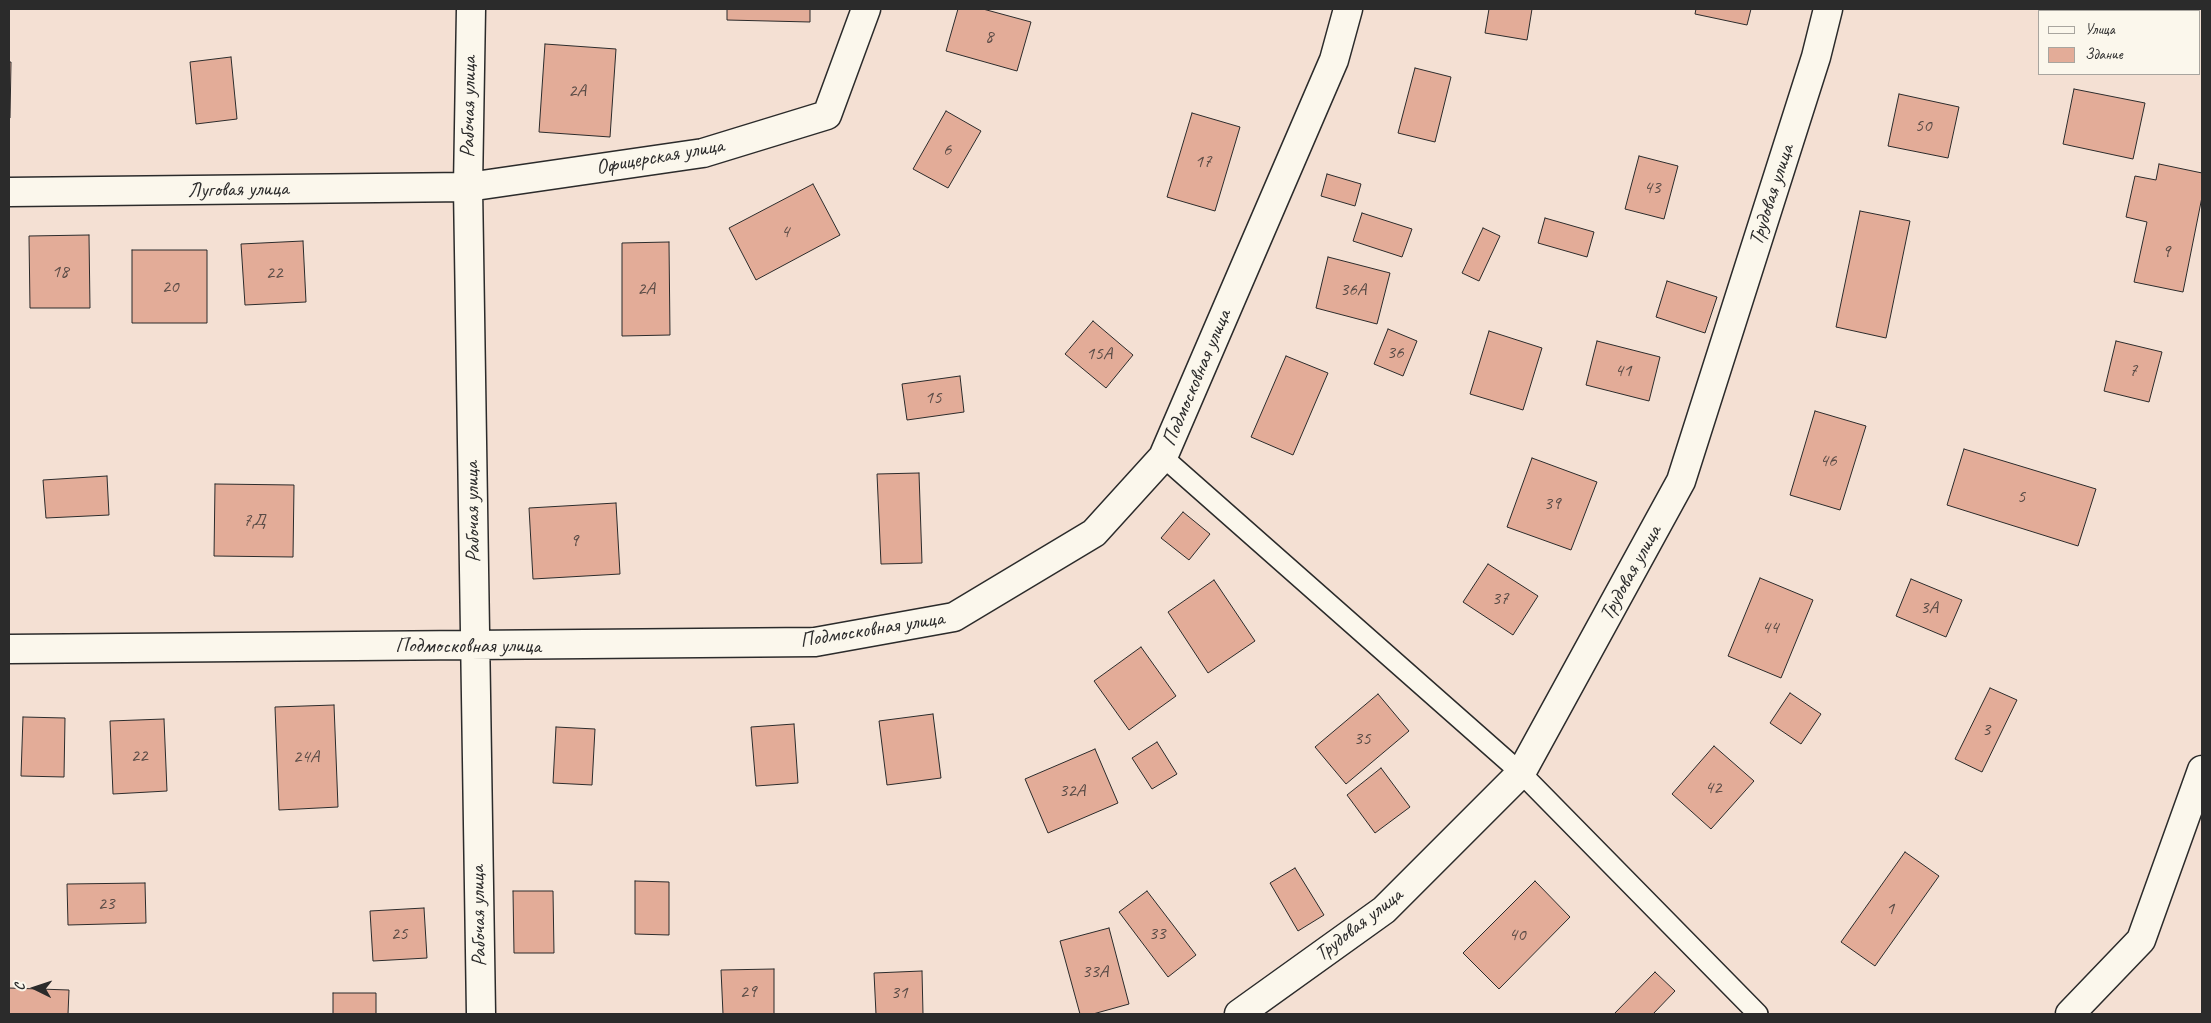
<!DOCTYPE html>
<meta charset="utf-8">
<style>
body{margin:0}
#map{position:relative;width:2211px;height:1023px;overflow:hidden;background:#f4e0d3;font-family:Caveat,sans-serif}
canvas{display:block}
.frame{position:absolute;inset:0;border:10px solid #2b2b2b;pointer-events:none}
.legend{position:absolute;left:2038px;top:10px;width:162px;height:65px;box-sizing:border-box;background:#fbf7ec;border:1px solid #a8a59f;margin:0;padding:6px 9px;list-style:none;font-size:15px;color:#2b2b2b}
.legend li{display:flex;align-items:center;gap:10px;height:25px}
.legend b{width:25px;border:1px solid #a8a59f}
.north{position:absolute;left:10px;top:963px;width:50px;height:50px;-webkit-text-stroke:4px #fbf7ec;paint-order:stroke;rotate:274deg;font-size:14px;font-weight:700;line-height:20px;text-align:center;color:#2b2b2b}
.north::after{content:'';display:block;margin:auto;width:18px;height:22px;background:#2b2b2b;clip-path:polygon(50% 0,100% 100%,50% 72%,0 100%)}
</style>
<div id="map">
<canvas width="2211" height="1023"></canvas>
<div class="frame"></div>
<ul class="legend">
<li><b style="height:6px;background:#fbf7ec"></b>Улица</li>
<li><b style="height:14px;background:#e3ac98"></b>Здание</li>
</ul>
<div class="north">С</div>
</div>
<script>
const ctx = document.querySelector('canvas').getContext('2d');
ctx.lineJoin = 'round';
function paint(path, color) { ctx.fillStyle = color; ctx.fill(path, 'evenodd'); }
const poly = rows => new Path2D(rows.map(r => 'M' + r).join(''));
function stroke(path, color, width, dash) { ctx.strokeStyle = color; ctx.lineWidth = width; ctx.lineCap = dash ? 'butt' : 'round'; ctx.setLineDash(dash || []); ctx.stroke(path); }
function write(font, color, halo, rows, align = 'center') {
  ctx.font = font + ' Caveat,sans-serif'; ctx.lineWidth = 4.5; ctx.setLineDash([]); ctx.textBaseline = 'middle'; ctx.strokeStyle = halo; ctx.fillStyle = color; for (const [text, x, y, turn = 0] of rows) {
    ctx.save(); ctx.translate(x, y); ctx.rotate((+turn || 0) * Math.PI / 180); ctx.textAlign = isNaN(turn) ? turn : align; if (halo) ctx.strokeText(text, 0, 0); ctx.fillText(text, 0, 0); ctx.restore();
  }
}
const building = poly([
 [727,9,810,9,810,22,727,20,727,9],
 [958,9,983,9,1031,22,1017,71,946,51,958,9],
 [1489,9,1532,9,1527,40,1485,33,1489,9],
 [1696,9,1751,9,1747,25,1695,14,1696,9],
 [545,44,616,49,610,137,539,132,545,44],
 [231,57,237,119,196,124,190,62,231,57],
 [9,62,11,62,10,118,9,118,9,62],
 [1415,68,1451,77,1435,142,1398,133,1415,68],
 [2074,89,2145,103,2133,159,2063,144,2074,89],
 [1899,94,1959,107,1948,158,1888,146,1899,94],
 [946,111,981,131,948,188,913,169,946,111],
 [1192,113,1240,127,1215,211,1167,197,1192,113],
 [1639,156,1678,166,1664,219,1625,209,1639,156],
 [2159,164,2202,173,2202,197,2183,292,2134,282,2147,222,2126,217,2135,176,2156,180,2159,164],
 [1327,174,1361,184,1355,206,1321,196,1327,174],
 [813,184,840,235,756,280,729,228,813,184],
 [1860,211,1910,221,1886,338,1836,327,1860,211],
 [1362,213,1412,229,1402,257,1353,241,1362,213],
 [1545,218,1594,232,1587,257,1538,243,1545,218],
 [1483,228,1500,236,1479,281,1462,273,1483,228],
 [89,235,90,308,30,308,29,236,89,235],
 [303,241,306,302,245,305,241,244,303,241],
 [669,242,670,335,622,336,622,243,669,242],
 [132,250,207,250,207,323,132,323,132,250],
 [1328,257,1390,273,1377,324,1316,308,1328,257],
 [1667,281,1717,297,1705,333,1656,317,1667,281],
 [1093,321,1133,355,1106,388,1065,354,1093,321],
 [1388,329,1417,341,1403,376,1374,364,1388,329],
 [1489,331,1542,348,1523,410,1470,394,1489,331],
 [1597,341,1660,357,1649,401,1586,385,1597,341],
 [2116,341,2162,352,2149,402,2104,391,2116,341],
 [1286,356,1328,373,1293,455,1251,437,1286,356],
 [960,376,964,412,907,420,902,384,960,376],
 [1815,411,1866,426,1840,510,1790,495,1815,411],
 [1964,449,2096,489,2078,546,1947,505,1964,449],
 [1532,458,1597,482,1571,550,1507,527,1532,458],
 [919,473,922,563,881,564,877,474,919,473],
 [107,476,109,515,46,518,43,480,107,476],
 [215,484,294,485,293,557,214,556,215,484],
 [616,503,620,574,533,579,529,508,616,503],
 [1183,512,1210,534,1189,560,1161,538,1183,512],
 [1488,564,1538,596,1513,635,1463,602,1488,564],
 [1760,578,1813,600,1781,678,1728,656,1760,578],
 [1911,579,1962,600,1946,637,1896,616,1911,579],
 [1214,580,1255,641,1208,673,1168,612,1214,580],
 [1141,647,1176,696,1129,730,1094,681,1141,647],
 [1990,688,2017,700,1982,772,1955,759,1990,688],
 [1790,693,1821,714,1801,744,1770,723,1790,693],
 [1378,694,1409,731,1346,784,1315,747,1378,694],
 [334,705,338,807,279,810,275,707,334,705],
 [933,714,941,778,887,785,879,721,933,714],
 [23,717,65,718,64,777,21,776,23,717],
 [164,719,167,791,113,794,110,721,164,719],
 [794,724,798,783,756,786,751,727,794,724],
 [556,727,595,729,592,785,553,783,556,727],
 [1157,742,1177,774,1152,789,1132,758,1157,742],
 [1714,746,1754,781,1711,829,1672,794,1714,746],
 [1095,749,1118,803,1048,833,1025,779,1095,749],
 [1381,768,1410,807,1375,833,1347,795,1381,768],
 [1905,852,1939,876,1875,966,1841,942,1905,852],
 [1295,868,1324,915,1298,931,1270,883,1295,868],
 [635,881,669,882,669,935,635,934,635,881],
 [1535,881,1570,917,1499,989,1463,953,1535,881],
 [145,883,146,923,68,925,67,884,145,883],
 [513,891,553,891,554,953,514,953,513,891],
 [1147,891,1196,955,1168,977,1119,912,1147,891],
 [424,908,427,958,373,961,370,911,424,908],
 [1109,928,1129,1004,1093,1014,1080,1014,1060,941,1109,928],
 [774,969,774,1014,723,1014,721,970,774,969],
 [922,971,923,1014,876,1014,874,973,922,971],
 [1655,972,1675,991,1653,1014,1614,1014,1655,972],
 [9,988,69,990,68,1014,9,1014,9,988],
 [333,993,376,993,376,1014,333,1014,333,993]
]);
paint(building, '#e3ac98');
stroke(building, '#2b2b2b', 1);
const service = poly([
 [1163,457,1521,773,1758,1014]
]);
const minor = poly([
 [471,9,468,187,481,1014],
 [9,192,468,187,703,153,827,115,866,9],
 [9,649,815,642,954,617,1094,533,1163,457,1334,60,1348,9],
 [1239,1014,1384,910,1521,773,1681,481,1816,57,1828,9],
 [2070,1014,2141,940,2202,770]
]);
stroke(service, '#2b2b2b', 22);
stroke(minor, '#2b2b2b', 31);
stroke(service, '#fbf7ec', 19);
stroke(minor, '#fbf7ec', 28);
write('19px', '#594b46', null, [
 ["8",989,37],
 ["2А",577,91],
 ["50",1923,126],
 ["6",947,150],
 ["17",1203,162],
 ["43",1652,188],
 ["4",785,232],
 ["9",2166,252],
 ["18",60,272],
 ["22",274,273],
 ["20",170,287],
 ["2А",646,289],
 ["36А",1353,290],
 ["36",1395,353],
 ["15А",1099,354],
 ["41",1623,371],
 ["7",2133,371],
 ["15",933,398],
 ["46",1828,461],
 ["5",2021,497],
 ["39",1552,504],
 ["7Д",254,521],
 ["9",574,541],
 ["37",1500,599],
 ["3А",1929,608],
 ["44",1770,628],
 ["3",1986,730],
 ["35",1362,739],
 ["22",139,756],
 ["24А",306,757],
 ["42",1713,788],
 ["32А",1072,791],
 ["23",106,904],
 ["1",1890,909],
 ["25",399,934],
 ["33",1157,934],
 ["40",1517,935],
 ["33А",1095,972],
 ["29",748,992],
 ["31",899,993]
]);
write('21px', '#2b2b2b', '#fbf7ec', [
 ["Рабочая улица",469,107,-89],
 ["Офицерская улица",660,157,-10],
 ["Луговая улица",238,190,-1],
 ["Трудовая улица",1772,195,-72],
 ["Подмосковная улица",1197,378,-67],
 ["Рабочая улица",473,512,-91],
 ["Трудовая улица",1631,573,-61],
 ["Подмосковная улица",872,630,-9],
 ["Подмосковная улица",468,646],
 ["Рабочая улица",479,916,-91],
 ["Трудовая улица",1359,925,-38]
]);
</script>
